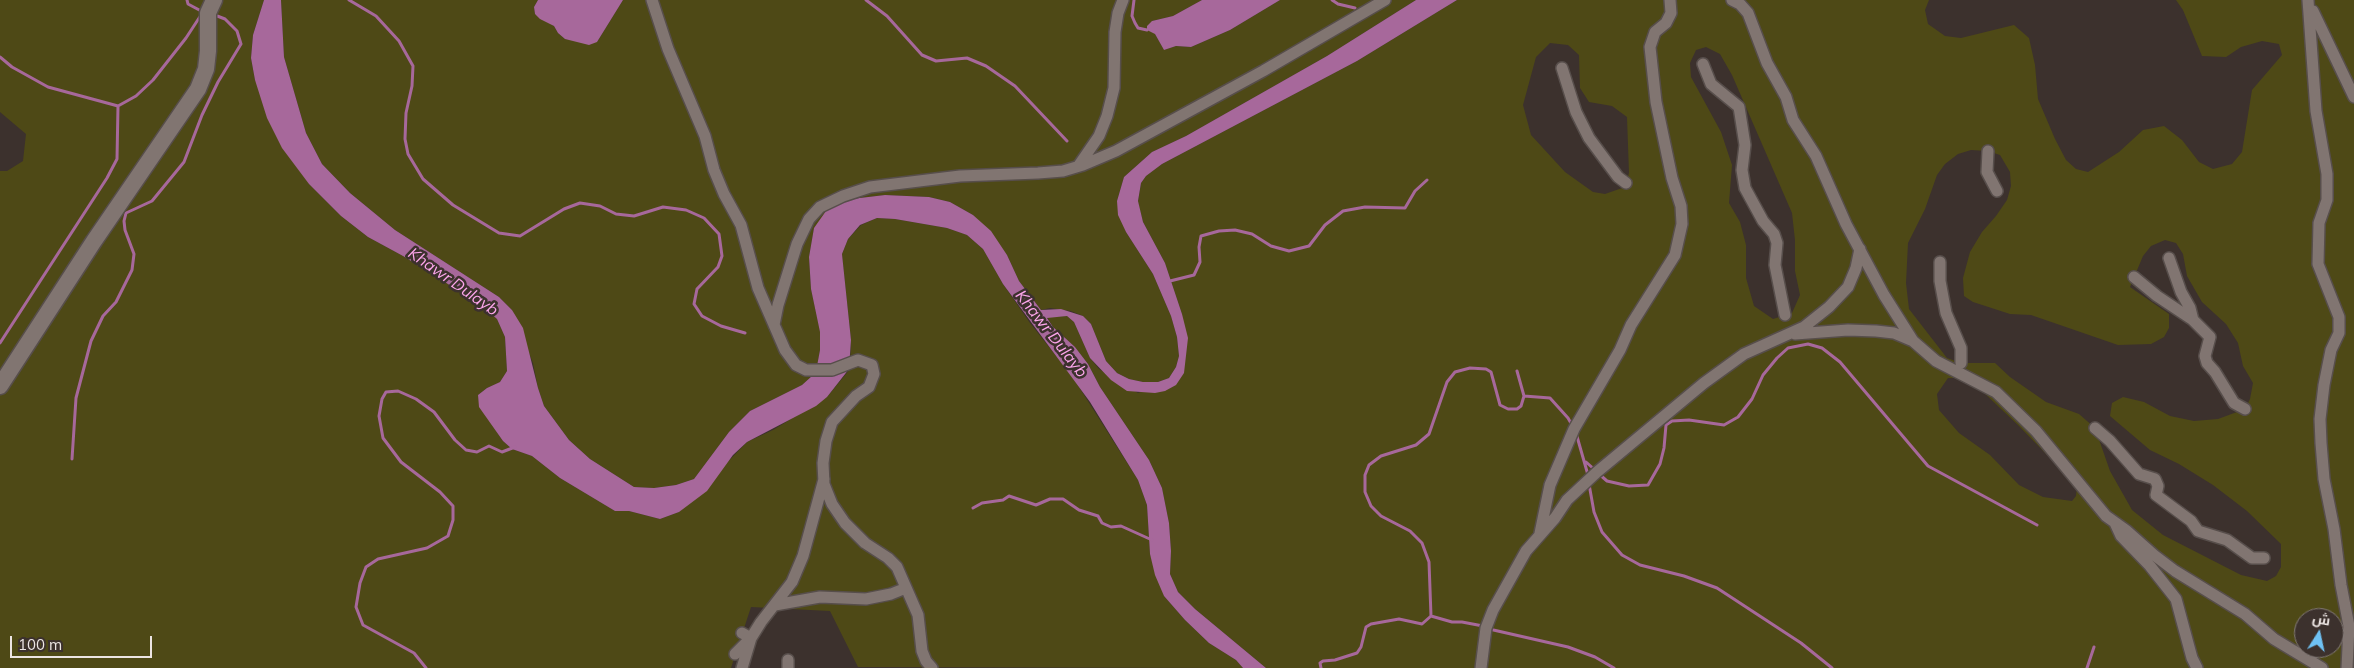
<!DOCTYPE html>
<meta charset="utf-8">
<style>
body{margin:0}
#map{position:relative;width:2354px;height:668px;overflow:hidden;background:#3c312d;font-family:Mulish,Cairo,sans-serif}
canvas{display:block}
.north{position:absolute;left:2294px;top:608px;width:50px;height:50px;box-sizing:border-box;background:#3c312d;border:1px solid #827976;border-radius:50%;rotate:10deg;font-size:14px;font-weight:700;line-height:20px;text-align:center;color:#ece5e3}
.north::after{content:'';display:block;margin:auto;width:18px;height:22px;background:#6fc2f4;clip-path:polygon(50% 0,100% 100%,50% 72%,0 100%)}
.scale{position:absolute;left:10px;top:636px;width:142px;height:22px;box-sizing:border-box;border:2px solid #ece5e3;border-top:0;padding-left:6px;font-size:15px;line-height:18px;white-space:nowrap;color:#ece5e3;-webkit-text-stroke:4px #3c312d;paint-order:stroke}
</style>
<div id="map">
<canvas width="2354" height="668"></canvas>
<div class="north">ش</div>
<div class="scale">100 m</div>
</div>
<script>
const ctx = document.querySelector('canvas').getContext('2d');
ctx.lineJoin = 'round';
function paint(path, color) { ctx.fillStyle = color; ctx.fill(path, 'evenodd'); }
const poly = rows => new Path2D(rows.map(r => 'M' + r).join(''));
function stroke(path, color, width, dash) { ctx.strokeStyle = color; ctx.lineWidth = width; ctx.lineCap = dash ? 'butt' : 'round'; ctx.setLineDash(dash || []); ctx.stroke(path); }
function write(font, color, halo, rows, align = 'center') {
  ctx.font = font + ' Mulish,sans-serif'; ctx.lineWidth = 5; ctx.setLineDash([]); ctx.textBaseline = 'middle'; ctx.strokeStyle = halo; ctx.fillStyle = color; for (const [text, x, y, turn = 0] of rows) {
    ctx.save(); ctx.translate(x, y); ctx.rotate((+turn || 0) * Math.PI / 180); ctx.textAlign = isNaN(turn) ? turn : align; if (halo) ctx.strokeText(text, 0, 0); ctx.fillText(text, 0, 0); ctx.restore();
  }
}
paint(poly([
 [0,0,264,0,253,35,251,58,255,80,309,184,341,216,368,237,403,256,480,304,497,319,505,337,507,371,500,382,487,388,478,395,480,407,503,441,512,449,532,456,560,478,615,511,629,511,660,519,679,512,747,442,773,430,827,397,850,369,851,340,842,254,848,239,861,225,877,218,895,219,947,228,967,235,983,249,1003,284,1030,323,1072,376,1138,480,1147,505,1150,554,1164,596,1185,620,1209,643,1236,660,1243,668,858,667,830,611,751,607,731,668,0,668,0,171,7,171,23,161,26,134,0,112],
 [281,0,538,0,534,7,535,14,554,26,558,33,565,39,597,42,623,0,1202,0,1173,16,1152,21,1155,34,1164,50,1176,46,1191,47,1230,30,1280,0,1416,0,1327,56,1186,136,1152,152,1124,177,1117,201,1126,232,1153,274,1171,316,1177,337,1179,356,1176,367,1169,378,1158,382,1143,382,1129,379,1117,373,1106,361,1091,324,1083,316,1071,311,1050,308,1041,310,1019,281,1007,255,973,215,950,202,929,197,885,195,843,200,814,228,809,257,811,289,820,331,820,350,817,366,812,376,802,385,750,411,729,432,694,479,676,485,654,488,634,487,590,459,569,440,544,406,538,388,533,363,512,310,499,297,395,230,350,193,322,164,306,133,284,57],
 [1457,0,1929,0,1925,10,1928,24,1945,36,1961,38,2014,25,2029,38,2035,65,2038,99,2055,139,2066,160,2076,169,2088,172,2119,152,2143,130,2164,126,2182,140,2199,162,2213,169,2232,164,2242,152,2252,90,2282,55,2279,44,2262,41,2241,47,2226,57,2202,56,2183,10,2176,0,2354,0,2354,668,1266,668,1195,609,1178,592,1170,574,1171,551,1169,523,1162,488,1149,460,1100,387,1088,364,1075,347,1053,327,1047,317,1067,316,1074,322,1090,358,1099,369,1138,393,1184,373,1182,314,1165,263,1143,222,1138,202,1141,183,1146,176,1162,164,1357,61],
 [1550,43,1568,45,1579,55,1580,88,1589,102,1612,106,1627,117,1629,173,1625,187,1605,194,1593,192,1565,172,1531,135,1523,105,1536,57],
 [1706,47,1720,54,1732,75,1792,213,1795,240,1795,271,1800,295,1792,313,1773,319,1754,306,1746,278,1746,245,1740,222,1729,203,1732,165,1721,132,1691,77,1690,63,1696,50],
 [1971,150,1988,151,2000,155,2010,172,2011,186,2007,200,1996,216,1982,232,1970,252,1963,278,1964,296,1973,302,2010,314,2031,315,2118,345,2151,344,2164,337,2169,328,2169,314,2130,287,2143,256,2151,246,2165,240,2176,243,2183,254,2187,276,2202,302,2226,324,2238,343,2243,366,2253,383,2250,399,2245,409,2218,419,2194,421,2170,416,2144,402,2123,397,2112,403,2110,416,2150,450,2179,464,2213,485,2247,511,2281,544,2281,567,2276,576,2267,581,2241,575,2163,535,2132,510,2110,471,2095,428,2079,414,2046,402,2010,377,1995,363,1961,363,1947,358,1909,309,1906,283,1908,243,1925,209,1937,175,1945,164,1958,154],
 [1948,378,1957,378,1981,390,2019,426,2077,486,2076,496,2072,501,2043,497,2019,485,1990,455,1959,433,1939,410,1937,394],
 [2304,618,2334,618,2334,648,2304,648]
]), '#4e4916');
paint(poly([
 [264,0,281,0,284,57,306,133,322,164,350,193,395,230,499,297,512,310,523,328,538,388,544,406,569,440,590,459,634,487,654,488,676,485,694,479,729,432,750,411,802,385,812,376,817,366,820,350,820,332,811,289,809,257,814,228,826,211,843,200,885,195,929,197,950,202,973,215,991,231,1007,255,1019,281,1041,310,1061,309,1083,316,1091,324,1106,361,1117,373,1129,379,1143,382,1158,382,1169,378,1176,367,1179,356,1177,337,1171,316,1153,274,1126,232,1118,215,1117,201,1124,177,1152,152,1186,136,1327,56,1416,0,1457,0,1357,61,1162,164,1146,176,1141,183,1138,201,1143,222,1165,263,1182,314,1188,338,1184,373,1176,385,1165,391,1155,393,1127,391,1111,380,1090,358,1074,322,1067,316,1047,318,1053,327,1075,347,1088,364,1100,387,1149,460,1162,488,1169,523,1171,551,1170,574,1178,592,1195,609,1266,668,1243,668,1236,660,1209,643,1185,620,1164,596,1155,575,1150,554,1147,505,1138,480,1090,402,1003,284,983,249,967,235,947,228,895,219,877,218,860,225,848,239,842,254,851,340,849,369,827,397,816,406,747,442,733,455,707,491,679,512,660,519,629,511,615,511,560,478,532,456,512,449,503,441,479,407,478,395,487,388,500,382,507,371,505,337,497,319,480,304,403,256,368,237,341,216,309,184,282,148,267,118,255,80,251,58,253,35],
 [538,0,623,0,597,42,589,45,565,39,558,33,554,26,540,19,535,14,534,7],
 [1202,0,1280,0,1230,30,1191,47,1176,46,1164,50,1155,34,1147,30,1147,26,1152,21,1173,16]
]), '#a7689b');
stroke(poly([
 [349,0,376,16,399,41,413,66,412,86,406,113,405,139,408,154,423,179,453,205,499,233,520,236,564,209,580,203,600,206,616,214,634,216,663,207,686,210,704,218,719,234,722,256,718,267,697,289,694,304,702,316,721,326,745,333],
 [866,0,887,16,922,55,936,61,967,58,986,66,1015,86,1067,141],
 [1134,0,1132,16,1135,23,1138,28,1147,30],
 [1332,0,1338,4,1355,8],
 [0,57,12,67,48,87,118,106],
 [1170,281,1194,275,1200,262,1199,247,1201,236,1219,231,1235,230,1252,234,1271,246,1289,251,1309,246,1325,225,1343,211,1365,207,1405,208,1415,191,1427,180],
 [0,343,107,178,117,159,118,106,136,96,153,80,186,38,203,12,188,4,187,0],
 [1524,396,1550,398,1568,418,1572,425],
 [1576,433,1588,475],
 [72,459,76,398,91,341,103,316,116,302,132,270,134,254,125,230,124,221,126,213,152,201,184,162,202,115,218,82,241,44,237,31,225,19,212,14],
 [1586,462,1595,470],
 [1599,474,1607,481,1629,486,1648,485,1660,464,1664,448,1666,425,1672,421,1689,420,1724,425,1738,417,1752,399,1763,375,1777,358,1788,348,1808,344,1822,348,1840,362,1928,466,2037,525],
 [1589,484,1594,512,1602,532,1622,555,1640,565,1684,576,1717,588,1801,643,1832,668],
 [973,508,982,503,1003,500,1009,496,1036,505,1050,499,1063,499,1079,510,1098,516,1102,523,1111,527,1121,526,1152,540],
 [1431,616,1452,622,1462,622,1483,626],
 [1489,629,1568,647,1595,657,1614,668],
 [426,668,414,653,363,625,356,607,360,583,366,567,378,559,427,548,448,536,453,520,453,506,440,492,401,462,383,438,379,416,382,399,386,392,398,391,416,399,434,412,455,440,466,450,477,452,489,446,502,452,515,447],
 [1321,668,1320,663,1323,661,1335,660,1357,653,1361,647,1366,627,1371,624,1399,619,1422,624,1431,616,1429,562,1422,543,1410,531,1381,516,1371,506,1365,492,1365,475,1369,465,1381,456,1416,445,1429,434,1447,382,1455,372,1470,368,1486,369,1491,372,1500,405,1508,409,1517,409,1521,406,1524,396,1517,371],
 [2087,668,2094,647]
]), '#a7689b', 3);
const minor = poly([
 [652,0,668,49,705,136,714,170,724,194,741,225,758,288,785,350,796,365,806,370,832,370,858,360,872,365,874,374,869,387,856,396,832,422,826,441,823,463,824,484,832,504,845,523,865,543,888,558,897,567,918,615,922,651,926,661,932,668],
 [1732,0,1740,4,1748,13,1767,63,1786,97,1793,120,1816,156,1846,224,1884,295,1913,341,1936,361,1996,392,2036,431,2106,516,2127,531,2154,555,2175,571,2245,614,2274,639,2322,668],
 [2308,0,2316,111,2327,174,2327,200,2319,223,2318,264,2339,317,2339,333,2331,350,2324,385,2320,419,2321,443,2324,479,2334,529,2341,585,2349,626,2347,668],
 [2313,11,2354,97],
 [1703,64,1711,84,1739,107,1745,145,1742,170,1745,188,1763,221,1774,234,1777,243,1775,265,1785,315],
 [1562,68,1576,112,1589,138,1618,177,1626,183],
 [1988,151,1987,172,1997,191],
 [1079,165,1099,136,1107,116,1114,88,1115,32,1118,13,1123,0],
 [2169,258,2181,292,2190,308,2193,320,2210,337,2205,356,2207,363,2215,372,2234,403,2245,409],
 [1940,262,1940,281,1946,313,1961,348,1961,363],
 [2134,277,2157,296,2193,320],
 [774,325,778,305,797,244,809,219,820,207,843,196,870,187,960,176,1038,173,1063,171,1083,165,1116,151,1263,71,1385,0],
 [1795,334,1848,330,1876,331,1894,333,1913,341],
 [2095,428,2110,441,2139,474,2155,479,2158,486,2156,495,2191,521,2198,531,2227,540,2252,558,2264,558],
 [2115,523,2121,536,2150,566,2176,599,2192,658,2197,668],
 [1540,533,1550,485,1574,429,1620,350,1631,325,1675,255,1682,224,1681,206,1672,178,1656,102,1650,47,1655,32,1666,23,1671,13,1670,0],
 [775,605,820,597,866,599,891,594,906,588],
 [735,654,751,638,742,633],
 [742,668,751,638,761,622,792,582,803,556,824,479],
 [788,668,788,660],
 [1481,668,1486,628,1493,610,1526,551,1555,518,1567,500,1597,472,1704,383,1744,354,1804,327,1829,307,1848,287,1856,268,1860,249]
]);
const secondary = poly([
 [0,386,94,241,198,89,206,69,208,51,208,13,214,0]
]);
stroke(minor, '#574e4b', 14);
stroke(secondary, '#574e4b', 19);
stroke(minor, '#817571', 11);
stroke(secondary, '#817571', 16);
write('italic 16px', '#fda6ec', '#3c312d', [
 ["Khawr Dulayb",453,282,35],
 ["Khawr Dulayb",1051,334,52]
]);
</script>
